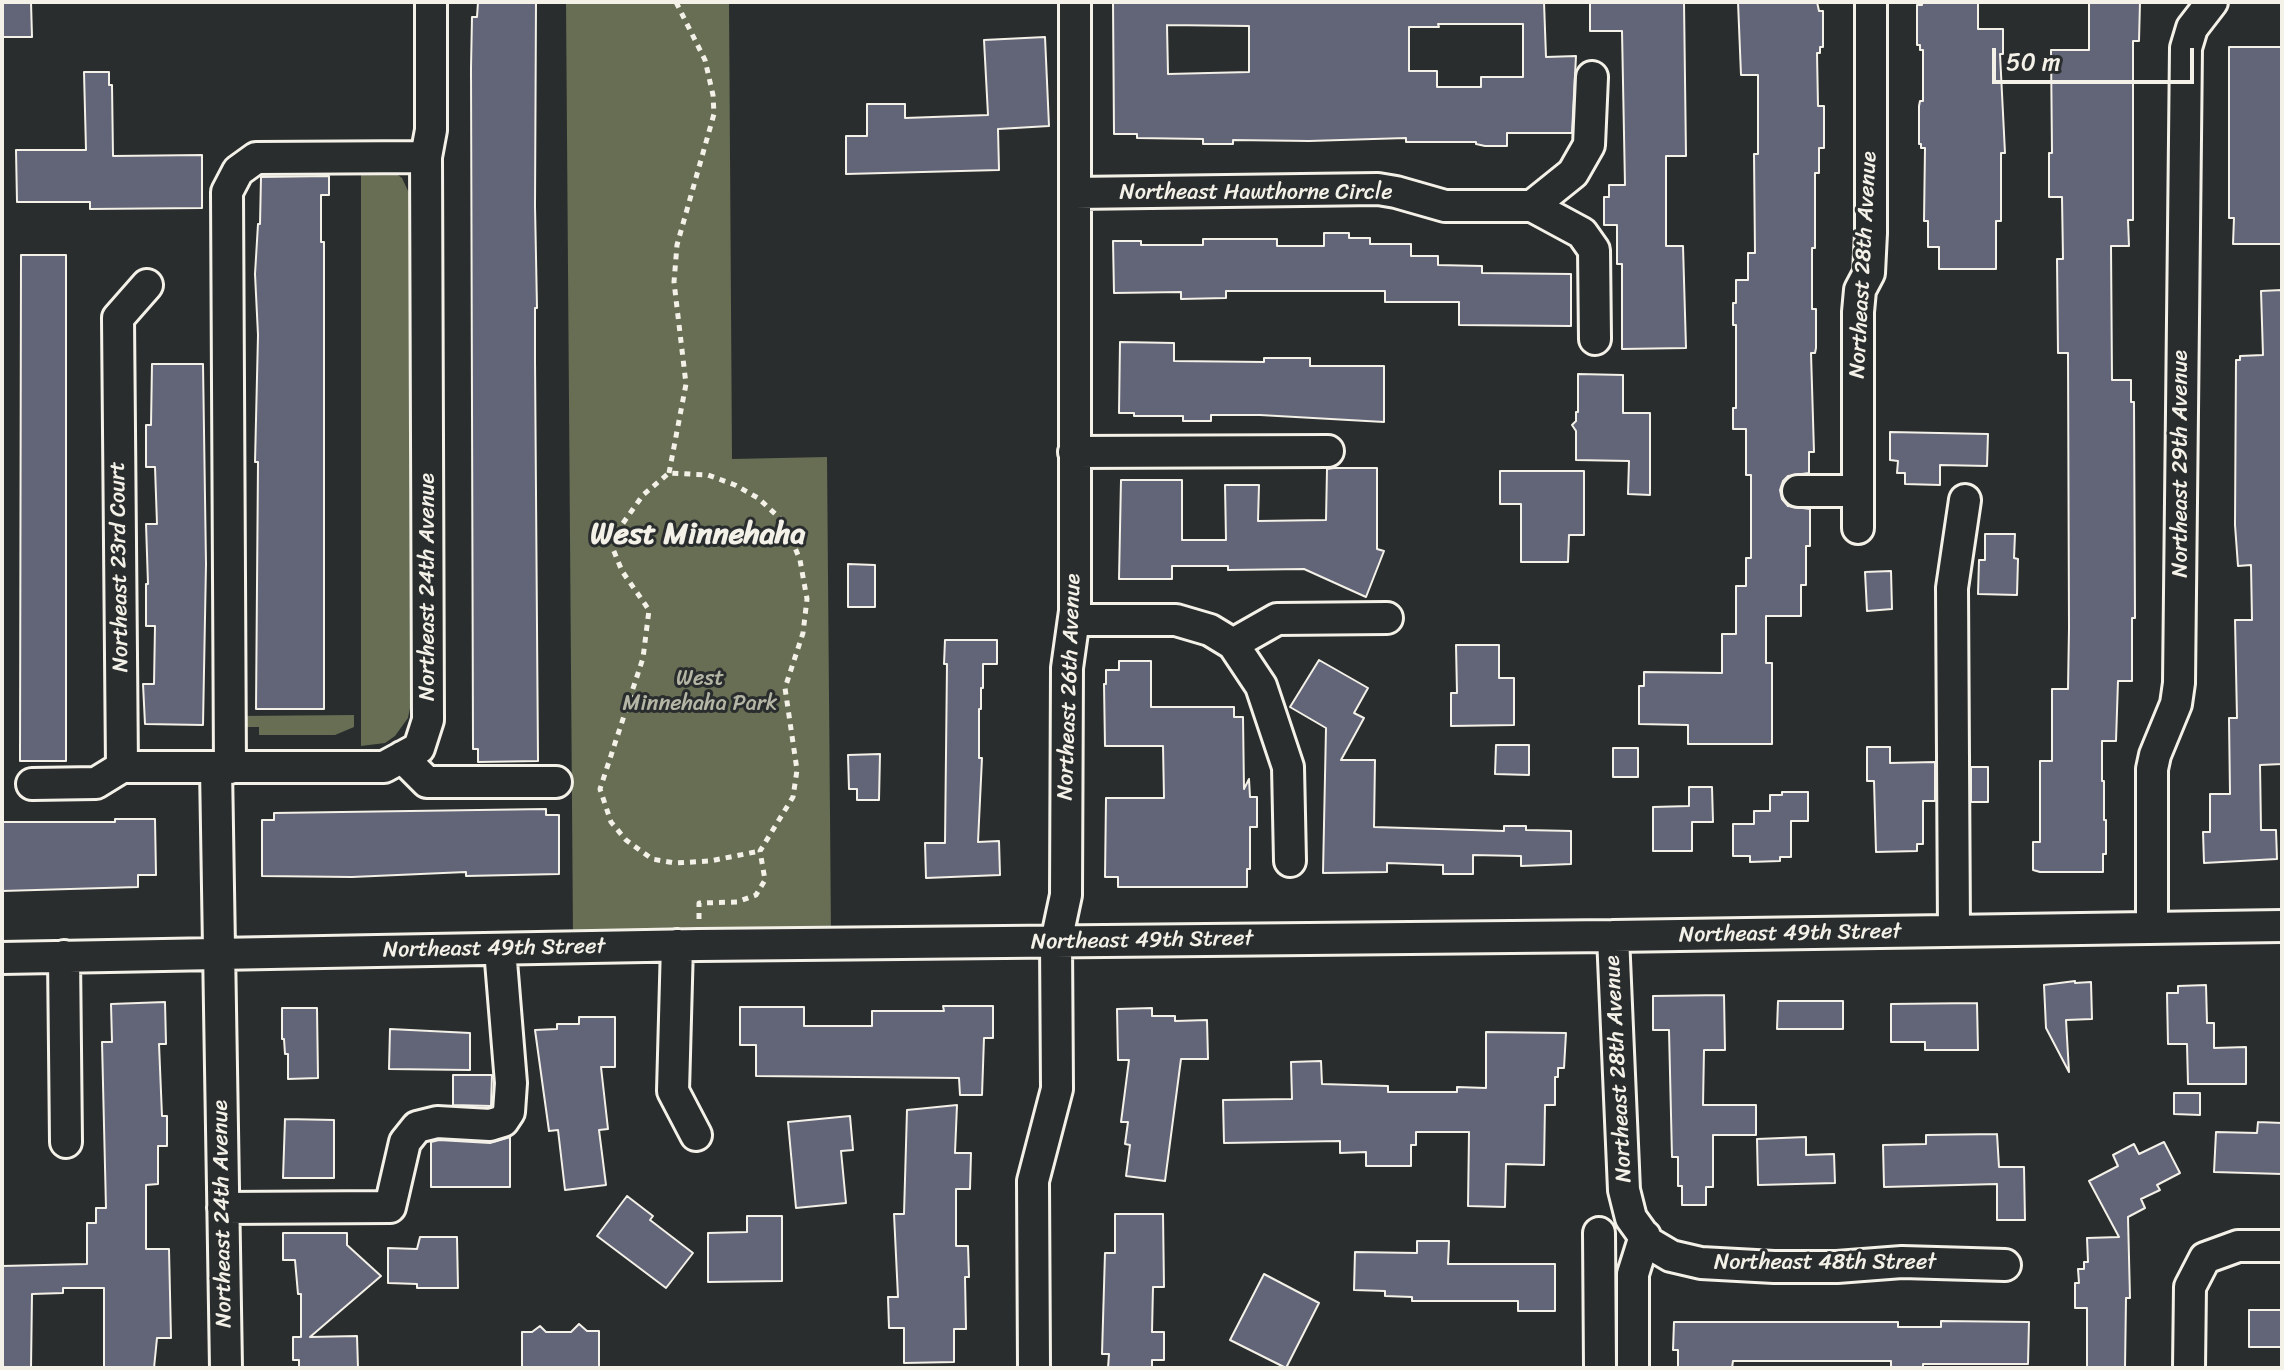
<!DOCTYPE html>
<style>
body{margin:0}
#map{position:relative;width:2284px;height:1370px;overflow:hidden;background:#2a2d2e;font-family:Sriracha,sans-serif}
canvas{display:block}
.frame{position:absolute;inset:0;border:4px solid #f4f1e8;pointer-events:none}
.scale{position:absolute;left:1992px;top:48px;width:202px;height:36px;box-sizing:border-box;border:4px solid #f4f1e8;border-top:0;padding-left:10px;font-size:24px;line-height:28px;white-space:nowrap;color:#f4f1e8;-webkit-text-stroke:6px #2a2d2e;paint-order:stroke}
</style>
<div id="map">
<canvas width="2284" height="1370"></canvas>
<div class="frame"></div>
<div class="scale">50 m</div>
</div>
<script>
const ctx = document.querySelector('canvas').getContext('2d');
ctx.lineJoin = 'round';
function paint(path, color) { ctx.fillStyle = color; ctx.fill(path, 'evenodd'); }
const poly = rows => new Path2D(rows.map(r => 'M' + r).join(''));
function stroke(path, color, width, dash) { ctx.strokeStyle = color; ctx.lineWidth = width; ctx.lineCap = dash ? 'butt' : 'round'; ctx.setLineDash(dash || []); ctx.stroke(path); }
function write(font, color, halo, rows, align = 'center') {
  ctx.font = font + ' Sriracha,sans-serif'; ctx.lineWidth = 6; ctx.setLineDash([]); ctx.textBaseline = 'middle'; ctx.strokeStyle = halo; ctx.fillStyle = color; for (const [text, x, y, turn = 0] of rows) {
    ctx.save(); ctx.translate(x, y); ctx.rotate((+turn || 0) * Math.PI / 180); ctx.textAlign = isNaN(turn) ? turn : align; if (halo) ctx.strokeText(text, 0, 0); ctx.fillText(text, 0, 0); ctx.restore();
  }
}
paint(poly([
 [566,2,729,2,732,459,827,457,831,934,573,938],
 [361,169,395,173,402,178,409,193,410,708,408,718,395,736,385,743,361,746],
 [354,715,354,727,335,735,259,735,259,727,238,727,239,716]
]), '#676e54');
const building = poly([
 [2,2,31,2,32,37,2,37,2,2],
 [478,2,536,2,535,206,537,308,535,308,535,360,538,761,478,762,478,749,473,749,471,68,472,17,477,17,478,2],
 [1113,2,1544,2,1546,57,1576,56,1572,133,1507,133,1507,146,1485,146,1476,144,1476,142,1406,142,1406,138,1309,141,1233,140,1233,144,1203,144,1203,139,1137,138,1137,134,1114,134,1113,2],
 [1438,24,1523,24,1523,77,1481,77,1481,87,1437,87,1437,71,1409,71,1409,27,1439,27,1438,24],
 [1167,25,1249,26,1249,72,1168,74,1167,25],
 [1590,2,1684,2,1686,156,1666,156,1666,246,1683,246,1686,348,1622,349,1622,264,1617,264,1617,225,1604,225,1604,197,1609,197,1609,185,1625,185,1622,31,1590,31,1590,2],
 [1738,2,1817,2,1819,11,1823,11,1823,47,1820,47,1820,53,1817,53,1818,106,1824,106,1824,148,1819,148,1819,173,1815,173,1815,248,1812,248,1812,309,1816,309,1816,348,1815,353,1811,353,1814,452,1809,452,1809,473,1788,476,1783,481,1780,490,1782,499,1788,506,1810,509,1810,546,1806,546,1806,585,1801,585,1801,616,1766,616,1766,663,1772,663,1772,744,1688,744,1688,725,1639,724,1639,686,1644,686,1644,672,1722,673,1722,634,1736,634,1736,586,1746,586,1746,558,1751,558,1751,475,1746,475,1746,429,1733,429,1733,408,1736,408,1736,325,1733,325,1733,303,1736,303,1736,280,1748,280,1748,253,1755,253,1754,154,1758,154,1758,75,1741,75,1738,2],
 [1922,2,1978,2,1978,29,2003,29,2003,54,2000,54,2005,153,2001,153,2001,221,1996,221,1996,269,1939,269,1939,247,1928,247,1928,221,1924,221,1925,148,1921,148,1921,144,1919,144,1919,106,1920,101,1923,101,1923,50,1920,50,1920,45,1917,45,1917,5,1922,5,1922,2],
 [2089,2,2140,2,2139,41,2133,41,2133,220,2128,220,2129,246,2111,246,2112,380,2131,380,2131,402,2134,402,2135,618,2132,618,2132,681,2118,681,2116,741,2102,741,2102,781,2104,781,2104,820,2106,820,2106,854,2103,854,2103,872,2040,872,2033,870,2033,842,2040,842,2040,761,2052,761,2052,689,2068,689,2069,628,2068,353,2058,353,2057,259,2063,259,2062,197,2049,197,2049,153,2052,153,2051,50,2089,50,2089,2],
 [1045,37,1049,126,998,129,999,170,846,174,846,136,867,136,867,104,905,104,905,118,988,115,984,40,1045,37],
 [2229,47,2282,47,2282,244,2233,244,2234,218,2229,218,2229,47],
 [84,72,109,72,109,85,112,85,113,156,202,155,202,208,90,209,90,202,17,202,16,150,86,150,84,72],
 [329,176,329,195,321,195,321,242,324,242,324,709,256,709,258,462,255,462,258,335,255,274,258,224,260,224,261,177,329,176],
 [1324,233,1349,233,1349,238,1370,238,1370,244,1411,244,1411,256,1438,256,1438,265,1482,266,1482,273,1571,274,1571,326,1459,325,1459,302,1385,302,1385,291,1226,291,1226,298,1181,299,1181,292,1114,293,1113,241,1141,241,1141,245,1203,245,1203,239,1277,239,1277,246,1324,246,1324,233],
 [21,255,66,255,66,761,20,761,21,255],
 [2282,290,2282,764,2260,765,2261,830,2276,830,2277,859,2204,863,2203,832,2210,832,2210,794,2230,794,2229,718,2237,718,2235,620,2252,620,2251,565,2238,566,2235,525,2236,360,2240,360,2240,356,2263,355,2261,291,2282,290],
 [1120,342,1174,343,1174,361,1264,362,1264,358,1310,358,1310,366,1384,366,1384,422,1260,415,1211,415,1211,421,1183,421,1183,416,1134,416,1134,413,1119,413,1120,342],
 [152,364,203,364,206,564,203,725,145,724,143,684,154,684,155,626,146,626,146,584,148,584,146,524,157,524,155,467,146,467,146,425,151,425,152,364],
 [1578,374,1623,375,1623,413,1650,413,1650,495,1628,494,1629,461,1576,460,1576,431,1572,425,1576,421,1576,412,1578,412,1578,374],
 [1890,432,1988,434,1987,466,1940,465,1940,485,1905,484,1905,473,1897,473,1898,461,1890,460,1890,432],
 [1334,468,1377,468,1377,549,1384,551,1366,597,1304,569,1228,570,1228,566,1172,566,1172,579,1119,579,1121,480,1182,480,1182,540,1226,540,1225,485,1259,485,1258,521,1326,520,1327,469,1334,468],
 [1500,471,1584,471,1584,535,1569,535,1568,562,1521,562,1521,504,1500,504,1500,471],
 [1985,534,2015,534,2014,558,2018,559,2017,595,1978,594,1979,560,1985,560,1985,534],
 [848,564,875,565,875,607,848,607,848,564],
 [1891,571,1892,609,1867,611,1865,572,1891,571],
 [945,640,997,640,997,664,983,664,983,688,981,688,981,709,979,709,979,758,982,758,978,842,999,841,1000,875,926,878,925,843,945,843,947,664,944,664,945,640],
 [1456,645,1499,645,1499,678,1514,678,1514,725,1451,726,1451,693,1457,693,1456,645],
 [1319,660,1368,688,1354,713,1364,718,1341,760,1375,760,1374,827,1504,831,1504,826,1526,826,1526,830,1571,831,1571,864,1521,866,1521,856,1473,855,1473,874,1443,874,1443,865,1387,863,1387,872,1323,873,1326,728,1290,707,1319,660],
 [1119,661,1151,661,1151,707,1234,707,1234,717,1243,717,1244,789,1249,779,1250,797,1257,797,1257,827,1250,827,1250,869,1247,869,1247,887,1118,887,1118,877,1105,877,1106,798,1164,798,1163,746,1105,746,1104,684,1106,684,1106,670,1119,670,1119,661],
 [1496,745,1529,745,1529,775,1495,774,1496,745],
 [1867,747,1890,747,1890,763,1935,762,1935,801,1923,801,1923,844,1917,844,1917,851,1876,852,1874,781,1867,781,1867,747],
 [1613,748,1638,748,1638,777,1613,777,1613,748],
 [880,754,879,800,857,800,857,789,849,789,848,755,880,754],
 [1971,767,1988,767,1988,802,1971,802,1971,767],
 [1689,787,1712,787,1713,822,1692,822,1692,851,1653,851,1653,807,1689,806,1689,787],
 [1782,792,1808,792,1808,821,1791,821,1791,857,1780,857,1780,861,1750,862,1750,856,1733,856,1733,824,1754,824,1754,811,1770,811,1770,795,1782,795,1782,792],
 [546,809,546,815,559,815,559,874,466,876,466,872,352,877,262,876,262,820,274,820,274,813,546,809],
 [115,819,155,819,156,875,138,875,138,887,2,891,2,822,115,822,115,819],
 [2075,981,2075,983,2091,982,2092,1019,2066,1020,2069,1072,2046,1028,2044,985,2075,981],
 [2206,985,2207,1023,2214,1023,2214,1048,2246,1047,2246,1084,2188,1084,2187,1044,2168,1044,2167,993,2178,993,2178,986,2206,985],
 [1724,995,1725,1050,1704,1050,1703,1105,1756,1105,1756,1135,1713,1135,1713,1187,1706,1187,1706,1205,1682,1205,1682,1186,1678,1186,1678,1157,1672,1157,1669,1030,1653,1030,1653,996,1724,995],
 [1778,1001,1843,1001,1843,1029,1777,1029,1778,1001],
 [165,1002,166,1044,159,1044,162,1116,167,1116,167,1146,158,1146,158,1184,146,1185,146,1249,169,1249,171,1338,157,1338,154,1368,104,1368,104,1288,63,1288,63,1293,32,1294,31,1368,2,1368,2,1266,87,1264,87,1223,96,1223,96,1208,106,1208,102,1042,112,1042,111,1004,165,1002],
 [1977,1003,1978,1050,1925,1050,1925,1042,1891,1042,1891,1004,1977,1003],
 [943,1006,993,1006,993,1038,984,1038,982,1095,960,1095,959,1078,756,1076,756,1045,740,1045,740,1007,804,1007,804,1026,872,1026,872,1011,944,1011,943,1006],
 [282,1008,317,1008,318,1078,288,1079,288,1054,285,1054,284,1039,282,1039,282,1008],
 [1152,1008,1152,1016,1175,1016,1175,1021,1207,1020,1208,1059,1181,1059,1165,1181,1126,1176,1130,1145,1125,1144,1128,1122,1121,1122,1129,1060,1118,1060,1117,1009,1152,1008],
 [579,1017,615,1017,615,1067,601,1067,608,1129,599,1130,606,1185,565,1190,558,1130,549,1131,535,1030,557,1029,557,1024,579,1024,579,1017],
 [390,1029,470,1033,470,1070,389,1069,390,1029],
 [1486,1032,1566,1033,1564,1068,1558,1068,1558,1077,1555,1077,1555,1105,1545,1105,1544,1165,1506,1164,1505,1207,1468,1206,1469,1132,1416,1132,1416,1145,1411,1145,1411,1166,1366,1166,1366,1152,1340,1153,1340,1141,1224,1143,1223,1100,1292,1099,1291,1062,1321,1061,1322,1084,1388,1086,1388,1092,1457,1092,1457,1087,1486,1088,1486,1032],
 [453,1075,492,1075,491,1106,453,1105,453,1075],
 [2174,1093,2200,1093,2200,1115,2174,1114,2174,1093],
 [957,1105,955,1153,971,1153,970,1189,956,1189,956,1246,968,1246,969,1277,965,1277,966,1329,954,1329,954,1362,904,1363,904,1328,889,1328,888,1297,898,1297,894,1214,904,1214,907,1110,957,1105],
 [850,1116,853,1150,841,1151,846,1203,796,1208,788,1122,850,1116],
 [285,1119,334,1120,334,1178,283,1178,285,1119],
 [2258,1122,2282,1123,2282,1174,2214,1172,2216,1132,2257,1133,2258,1122],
 [1997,1134,1999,1167,2024,1167,2025,1220,1997,1220,1997,1184,1884,1187,1883,1145,1926,1144,1926,1135,1997,1134],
 [510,1137,510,1187,431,1187,431,1142,439,1140,490,1143,510,1137],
 [1806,1137,1806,1155,1834,1154,1835,1183,1758,1185,1757,1139,1806,1137],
 [2164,1142,2180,1173,2157,1185,2160,1190,2141,1199,2145,1208,2128,1217,2130,1298,2126,1298,2125,1368,2087,1368,2087,1308,2075,1308,2075,1283,2079,1283,2078,1269,2084,1269,2084,1262,2088,1262,2087,1238,2119,1237,2089,1181,2118,1166,2113,1155,2134,1144,2139,1154,2164,1142],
 [627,1196,653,1216,650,1220,693,1253,666,1288,597,1236,627,1196],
 [1115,1214,1163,1214,1164,1287,1153,1287,1152,1332,1164,1332,1164,1360,1152,1360,1152,1368,1108,1368,1109,1354,1102,1354,1105,1253,1115,1253,1115,1214],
 [747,1216,782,1216,782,1281,708,1282,708,1233,747,1232,747,1216],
 [283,1233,347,1233,347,1245,381,1276,310,1337,357,1336,358,1368,299,1367,299,1360,293,1360,293,1337,301,1337,301,1294,298,1294,295,1260,283,1260,283,1233],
 [420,1237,457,1237,458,1288,417,1288,417,1284,388,1283,388,1248,417,1249,420,1237],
 [1417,1241,1449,1241,1448,1264,1555,1264,1555,1311,1518,1311,1518,1301,1412,1301,1412,1297,1385,1296,1385,1291,1354,1290,1355,1252,1417,1253,1417,1241],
 [1264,1274,1319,1303,1286,1368,1230,1340,1264,1274],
 [2249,1310,2282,1310,2282,1347,2249,1347,2249,1310],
 [1941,1321,2029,1322,2028,1364,1923,1364,1923,1367,1891,1367,1891,1361,1733,1361,1732,1368,1678,1368,1678,1350,1673,1350,1674,1322,1898,1322,1898,1327,1941,1327,1941,1321],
 [579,1324,587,1331,599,1331,599,1368,522,1368,522,1332,532,1332,540,1326,546,1332,571,1332,579,1324]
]);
paint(building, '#626477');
stroke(building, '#f4f1e8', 2);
const minor = poly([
 [1075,193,1378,189,1396,192,1445,206,1532,206,1582,233,1594,250,1595,339],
 [1532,206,1573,173,1589,145,1592,77],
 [147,285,118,318,122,767,384,767,419,748,428,720,426,157,431,130,431,2],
 [1074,452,1328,451],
 [1798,491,1858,491],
 [1858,528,1858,312,1860,290,1869,273,1871,233,1871,2],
 [1075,620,1176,620,1210,630,1233,644,1261,686,1288,767,1290,861],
 [1233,644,1277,619,1387,618],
 [402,757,427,782,556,782],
 [216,768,226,1368],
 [230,768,227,192,238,171,256,158,426,157],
 [32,784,96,783,122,767],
 [2152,928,2152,769,2155,755,2176,704,2179,683,2186,48,2192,28,2212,2],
 [1954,931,1952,588,1965,500],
 [1613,936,1624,1190,1631,1218,1649,1243,1671,1256,1701,1263,1774,1267,1837,1267,1902,1262,2005,1265],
 [677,945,673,1091,696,1135],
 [64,956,66,1142],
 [2,958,699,945,1613,936,2282,926],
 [223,1208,390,1207,405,1142,417,1127,437,1122,490,1125,503,1121,509,1112,511,1083,500,949],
 [1599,1233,1600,1368],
 [1034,1368,1033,1181,1057,1089,1056,942,1066,895,1067,668,1075,611,1075,2],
 [1633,1368,1633,1274,1645,1236],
 [2189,1368,2190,1287,2205,1258,2238,1246,2282,1246]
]);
stroke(minor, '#f4f1e8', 36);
stroke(poly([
 [669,473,686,384,674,282,677,245,714,114,713,95,705,60,676,2],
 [699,919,699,903,737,902,756,895,765,880,760,851,793,797,797,770,785,688,803,633,807,599,800,560,785,523,758,498,735,485,708,475,669,473,643,495,621,526,613,549,622,571,649,610,643,658,600,789,611,822,626,840,652,859,675,863,710,861,760,851]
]), '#f4f1e8', 5, [6, 6]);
stroke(minor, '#2a2d2e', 30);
write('22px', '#f4f1e8', '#2a2d2e', [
 ["Northeast Hawthorne Circle",1256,193],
 ["Northeast 28th Avenue",1864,265,-87],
 ["Northeast 29th Avenue",2181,464,-90],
 ["Northeast 23rd Court",120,567,-91],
 ["Northeast 24th Avenue",428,587,-90],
 ["Northeast 26th Avenue",1070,687,-88],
 ["Northeast 49th Street",1790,934,-1],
 ["Northeast 49th Street",1142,941,-1],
 ["Northeast 49th Street",494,949,-1],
 ["Northeast 28th Avenue",1619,1069,-93],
 ["Northeast 24th Avenue",223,1214,-91],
 ["Northeast 48th Street",1825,1263]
]);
write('22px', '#b5b6a5', '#2a2d2e', [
 ["West",700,679],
 ["Minnehaha Park",700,704]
]);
write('bold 30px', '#f4f1e8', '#2a2d2e', [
 ["West Minnehaha",698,535]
]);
</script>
